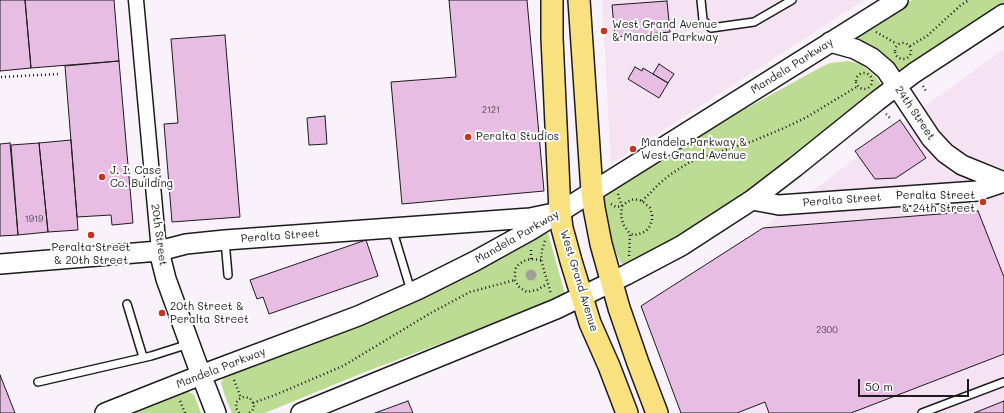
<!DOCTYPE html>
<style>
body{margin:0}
#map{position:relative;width:1004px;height:413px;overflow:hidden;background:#faf2fa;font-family:Mali,sans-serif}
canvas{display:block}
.scale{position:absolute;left:858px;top:379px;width:111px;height:18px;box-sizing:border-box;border:2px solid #1c1c1c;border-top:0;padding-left:5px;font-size:12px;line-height:14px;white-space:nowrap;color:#1c1c1c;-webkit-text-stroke:3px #fff;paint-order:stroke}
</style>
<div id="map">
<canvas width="1004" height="413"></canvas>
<div class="scale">50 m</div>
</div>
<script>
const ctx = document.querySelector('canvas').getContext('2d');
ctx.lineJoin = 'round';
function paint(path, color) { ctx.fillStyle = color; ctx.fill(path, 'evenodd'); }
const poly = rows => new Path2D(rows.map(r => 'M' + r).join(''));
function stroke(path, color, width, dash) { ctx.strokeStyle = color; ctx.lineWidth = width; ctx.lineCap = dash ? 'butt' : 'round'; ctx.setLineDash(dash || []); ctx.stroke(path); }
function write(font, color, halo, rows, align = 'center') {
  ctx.font = font + ' Mali,sans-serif'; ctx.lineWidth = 4; ctx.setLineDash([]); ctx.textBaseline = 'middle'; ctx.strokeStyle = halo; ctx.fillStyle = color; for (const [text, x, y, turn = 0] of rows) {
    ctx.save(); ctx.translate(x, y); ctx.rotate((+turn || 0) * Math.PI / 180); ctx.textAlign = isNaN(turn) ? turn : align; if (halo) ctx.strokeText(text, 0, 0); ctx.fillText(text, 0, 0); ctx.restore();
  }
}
paint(poly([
 [602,0,864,0,611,164],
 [1004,49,1004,413,681,413,641,306,763,228,932,101]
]), '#f5e2f3');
paint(poly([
 [912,0,1004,0,1004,3,905,69,899,71,886,56,876,48,856,39,855,37,856,34],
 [848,61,860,64,868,70,876,77,880,83,881,85,880,89,747,194,626,267,620,262,610,236,606,221,603,198,604,195,720,123,823,66,831,63],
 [548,233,565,294,492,324,365,372,265,413,232,413,225,396,221,383,223,379,227,376,339,332,480,267,543,234],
 [186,391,189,392,194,395,201,413,127,413]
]), '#bcdb93');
const building = poly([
 [0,0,25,0,31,68,0,71,0,0],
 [25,0,114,0,119,61,31,68,25,0],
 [449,0,527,0,544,191,402,204,391,82,456,77,449,0],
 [667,1,670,32,615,37,612,5,667,1],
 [225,35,240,217,172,222,164,124,178,123,171,39,225,35],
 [119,61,133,223,112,225,111,215,77,217,65,66,119,61],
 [659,64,674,74,668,83,653,74,659,64],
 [635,67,642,71,643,68,668,83,659,98,628,79,635,67],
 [325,116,327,144,309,145,307,118,325,116],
 [900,120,926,158,896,178,875,179,855,151,900,120],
 [71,140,78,230,48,232,39,143,71,140],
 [10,143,18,235,0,236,0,144,10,143],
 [39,143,48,232,18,235,11,145,39,143],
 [978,211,1004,277,1004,354,851,413,769,413,765,402,737,413,681,413,641,306,763,228,978,211],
 [366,240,378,276,269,314,263,297,257,299,250,280,366,240],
 [0,375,15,413,0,413,0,375],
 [408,401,413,413,375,413,408,401],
 [1004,401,1004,413,974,413,1004,401]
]);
paint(building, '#e8bde4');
stroke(building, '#1c1c1c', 1);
const lane = poly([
 [701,0,703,20,711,28,754,22,792,0],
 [392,228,411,291],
 [225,241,228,275],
 [127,304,143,357],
 [38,382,151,356,189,344],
 [922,413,1004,382]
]);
const street = poly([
 [136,0,159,251]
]);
const secondary = poly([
 [830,42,855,49,872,58,886,70,931,138,945,153,962,165,1004,182],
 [752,200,779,205,977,191,1004,182],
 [159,251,166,279,197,364,216,413],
 [0,264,159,251,186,244,225,240,530,218,549,214],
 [105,413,201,375,358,316,419,289,475,261,531,230,560,212,898,0],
 [301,413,556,309,626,275,681,246,752,200,795,167,877,101,914,73,1004,14]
]);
const primary = poly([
 [552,0,552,38,560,212,562,228,571,261,590,323,609,366,627,413],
 [579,0,592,192,594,208,601,244,619,308,638,363,657,413]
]);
stroke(lane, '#1c1c1c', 10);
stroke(street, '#1c1c1c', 17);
stroke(secondary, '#1c1c1c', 22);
stroke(primary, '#1c1c1c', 24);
stroke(poly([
 [876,32,897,44],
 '895 51a8 8 0 1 1 16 0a8 8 0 1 1-16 0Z',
 [910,46,927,36,961,5,969,0],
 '856 81a8 8 0 1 1 16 0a8 8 0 1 1-16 0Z',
 [1,77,59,74],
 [923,86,926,91],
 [886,114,890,118],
 [618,194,622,206,621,215,623,224,630,234,629,256],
 [642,201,660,183,671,174,690,162,719,152,753,141,784,128,807,117,858,86],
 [611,204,616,207,622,206,627,202,634,199,642,201,650,208,652,215,652,220,650,226,646,231,642,233,635,235,630,234],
 [545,241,542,250,541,260,551,294],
 [531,259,531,248],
 [541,260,531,259,524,261,519,264,516,268,515,272,515,280,518,286,522,289,527,292,537,290,547,284],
 [234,380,241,398],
 [180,401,185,413],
 [253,403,275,395,343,366,429,314,470,292,515,280],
 [239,413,236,408,236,403,239,399,244,397,250,398,253,403,254,407,252,411,249,413]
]), '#1c1c1c', 2.5, [1, 3]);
stroke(lane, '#fff', 7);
stroke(street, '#fff', 14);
stroke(secondary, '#fff', 19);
stroke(primary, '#fae180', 21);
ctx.fillStyle = '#9fa197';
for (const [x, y] of [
 [531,275]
]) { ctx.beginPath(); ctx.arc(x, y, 5.5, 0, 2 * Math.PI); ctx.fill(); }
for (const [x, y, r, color] of [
 [604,31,4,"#c8321e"],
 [468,137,4,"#c8321e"],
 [633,149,4,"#c8321e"],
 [102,177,4,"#c8321e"],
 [983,202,4,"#c8321e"],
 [91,235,4,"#c8321e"],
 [162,313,4,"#c8321e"]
]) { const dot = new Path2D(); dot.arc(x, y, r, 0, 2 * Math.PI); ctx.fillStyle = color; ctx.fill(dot); stroke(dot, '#fff', 1.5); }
write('9px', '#4f444e', null, [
 ["2121",491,110],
 ["1919",34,219],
 ["2300",827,330]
]);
write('11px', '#1c1c1c', '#fff', [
 ["West Grand Avenue",612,25],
 ["& Mandela Parkway",612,38],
 ["Peralta Studios",476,137],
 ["Mandela Parkway &",641,143],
 ["West Grand Avenue",641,156],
 ["J. I. Case",110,171],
 ["Co. Building",110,184],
 ["Peralta Street",975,196,"right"],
 ["& 24th Street",975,209,"right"],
 ["Peralta Street",91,248,"center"],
 ["& 20th Street",91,261,"center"],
 ["20th Street &",170,307],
 ["Peralta Street",170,320]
], 'left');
write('11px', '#1c1c1c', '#fff', [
 ["Mandela Parkway",792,66,-32],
 ["24th Street",915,113,56],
 ["Peralta Street",842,200,-4],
 ["20th Street",159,235,82],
 ["Peralta Street",280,236,-4],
 ["Mandela Parkway",517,237,-30],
 ["West Grand Avenue",579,281,73],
 ["Mandela Parkway",221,368,-21]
]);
</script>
